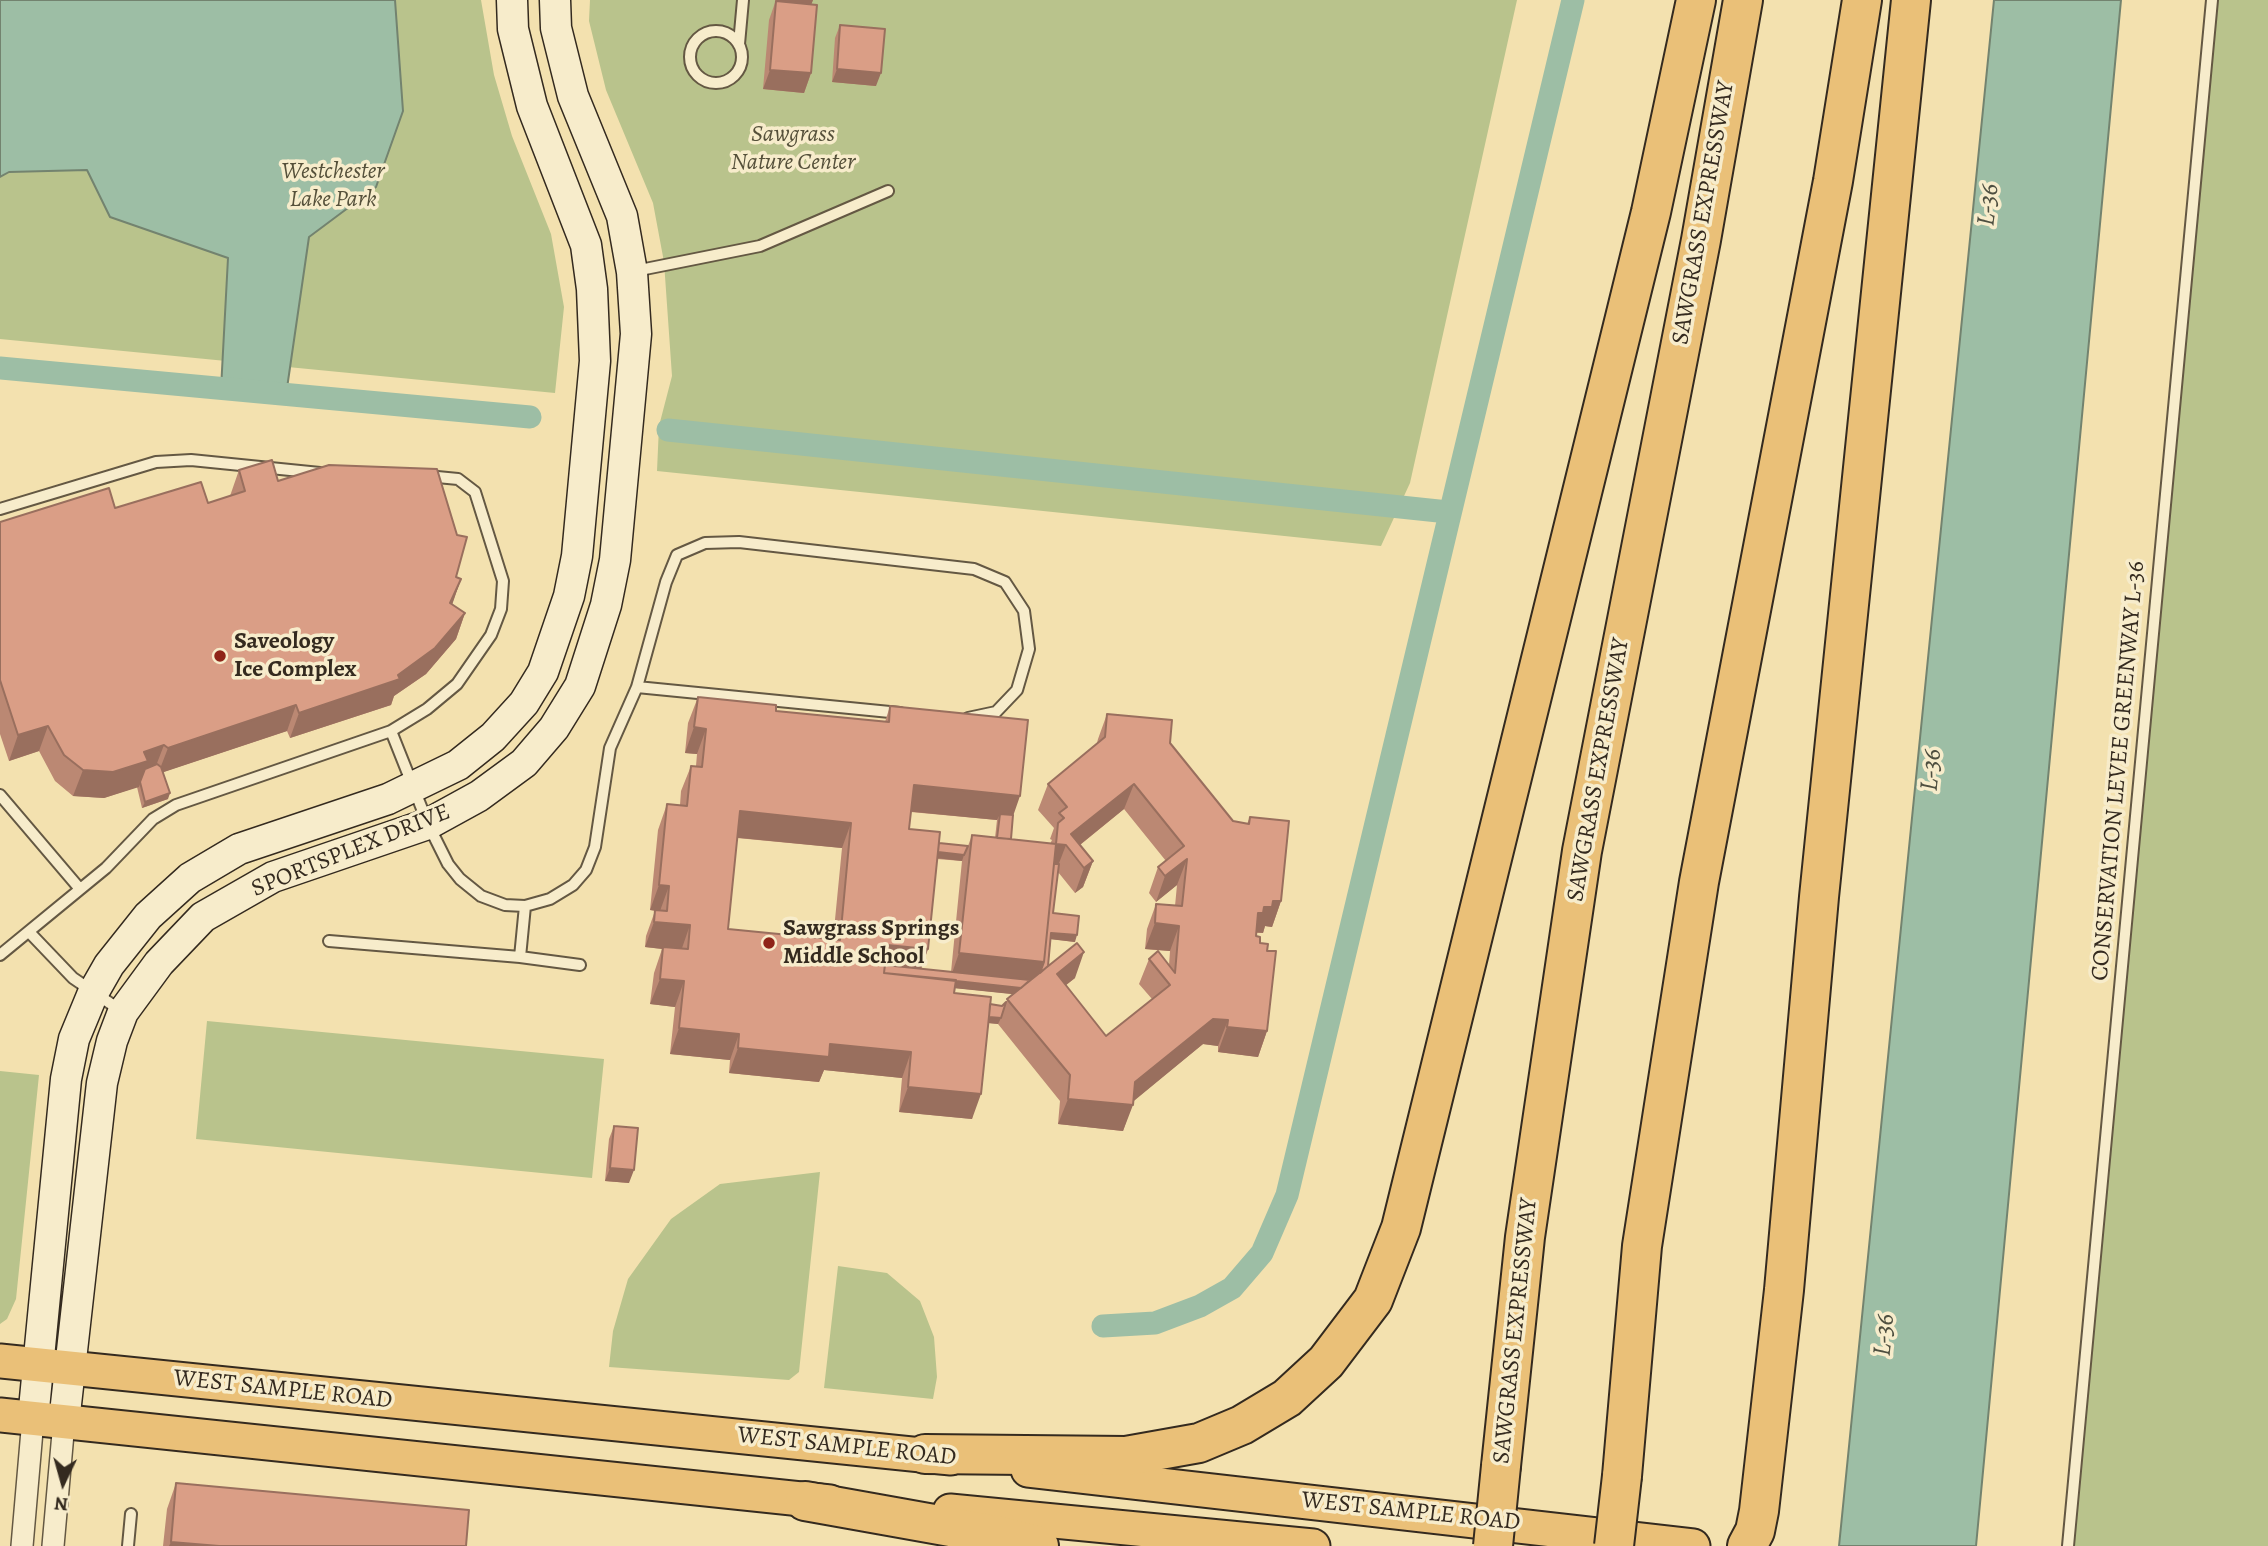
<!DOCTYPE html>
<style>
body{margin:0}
#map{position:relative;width:2268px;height:1546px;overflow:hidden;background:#f3e1af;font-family:Alegreya,serif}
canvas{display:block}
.north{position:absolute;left:28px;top:1448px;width:70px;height:70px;-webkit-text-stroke:5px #f7eccb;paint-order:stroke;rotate:185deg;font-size:19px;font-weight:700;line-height:28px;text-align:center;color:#342a1f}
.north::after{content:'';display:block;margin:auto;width:24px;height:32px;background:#342a1f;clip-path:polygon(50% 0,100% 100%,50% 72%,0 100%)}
</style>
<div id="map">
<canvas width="2268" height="1546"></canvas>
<div class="north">N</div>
</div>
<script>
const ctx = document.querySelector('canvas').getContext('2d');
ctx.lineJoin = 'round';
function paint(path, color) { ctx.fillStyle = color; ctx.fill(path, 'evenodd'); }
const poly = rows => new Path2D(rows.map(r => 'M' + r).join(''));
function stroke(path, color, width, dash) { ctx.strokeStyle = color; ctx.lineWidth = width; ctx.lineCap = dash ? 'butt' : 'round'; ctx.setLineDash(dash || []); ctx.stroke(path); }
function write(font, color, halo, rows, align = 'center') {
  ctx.font = font + ' Alegreya,serif'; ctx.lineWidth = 7; ctx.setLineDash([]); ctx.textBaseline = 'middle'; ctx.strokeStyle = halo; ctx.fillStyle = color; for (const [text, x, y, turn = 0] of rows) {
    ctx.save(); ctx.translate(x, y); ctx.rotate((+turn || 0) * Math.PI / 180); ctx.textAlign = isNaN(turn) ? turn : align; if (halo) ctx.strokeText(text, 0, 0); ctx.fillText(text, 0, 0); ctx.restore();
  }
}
paint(poly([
 [0,0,481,0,494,75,512,136,551,234,564,307,555,393,0,339],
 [590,0,1517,0,1410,483,1381,546,657,471,659,426,672,376,664,262,653,203,606,90,589,21],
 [2212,0,2268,0,2268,1546,2068,1546],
 [207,1021,604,1059,592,1178,196,1139],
 [0,1071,39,1075,16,1299,7,1319,0,1324],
 [820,1172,799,1372,789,1380,609,1367,613,1331,628,1279,671,1219,720,1184],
 [838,1266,887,1273,920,1301,934,1337,937,1377,933,1399,824,1388]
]), '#b9c38c');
const water = poly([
 [0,0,395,0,403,111,376,187,309,237,286,395,221,389,228,258,110,217,87,170,9,172,0,177,0,0],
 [1994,0,2121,0,1976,1546,1839,1546,1994,0]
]);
paint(water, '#9dbea5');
stroke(water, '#73836f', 2);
stroke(poly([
 [0,368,530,417],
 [668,430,1448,512],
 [1103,1326,1155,1323,1200,1306,1232,1288,1262,1253,1287,1195,1573,0]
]), '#9dbea5', 23);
const lane = poly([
 '690 57a26 26 0 1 1 52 0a26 26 0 1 1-52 0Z',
 [739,44,743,0],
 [635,271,760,246,888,191],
 [0,509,156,462,191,460,320,473],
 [637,687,900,713],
 [391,731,428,824,448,864,460,879,481,896,505,905,525,906,550,899,573,885,586,870,595,847,610,748,637,687,666,582,677,555,705,543,739,542,974,569,1005,582,1024,611,1029,649,1017,690,996,712,968,718],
 [0,795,80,889],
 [30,933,73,978,120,1010],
 [329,941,520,957,525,906],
 [0,955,106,868,153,819,176,805,391,731,427,709,457,684,491,635,501,609,503,581,475,492,458,479,427,476],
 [520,957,580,965],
 [128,1546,131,1514],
 [2068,1546,2212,0]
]);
const street = poly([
 [22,1546,33,1419],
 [53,1546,64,1422]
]);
const secondary = poly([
 [33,1419,66,1079,74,1039,93,993,109,965,148,916,190,878,239,849,388,799,458,765,493,737,524,703,543,672,569,596,577,556,595,361,592,289,586,245,532,106,513,29,512,0],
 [64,1422,102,1083,112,1041,123,1012,159,963,203,917,273,877,428,824,479,796,524,763,554,728,580,686,606,605,615,560,636,334,632,272,622,216,573,96,556,28,555,0]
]);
const primary = poly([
 [0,1361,951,1458],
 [0,1415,830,1502],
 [1028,1470,1693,1546],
 [950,1511,1313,1546]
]);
const highway = poly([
 [925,1454,1126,1456,1199,1443,1242,1425,1287,1398,1326,1362,1373,1300,1401,1228,1651,212,1696,0],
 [1501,1466,1525,1237,1582,851,1701,240,1743,0],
 [1622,1476,1642,1246,1699,882,1833,181,1862,0],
 [805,1501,995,1535,1039,1546],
 [1747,1546,1755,1531,1759,1511,1784,1290,1819,897,1911,0]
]);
stroke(lane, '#645843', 14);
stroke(street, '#645843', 24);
stroke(secondary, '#342a1f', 33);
stroke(primary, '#342a1f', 37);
stroke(highway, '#342a1f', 42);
stroke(lane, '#f7eccb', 10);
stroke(street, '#f7eccb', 21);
stroke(secondary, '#f7eccb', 30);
stroke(primary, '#eac078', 33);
stroke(highway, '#eac078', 38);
const highwayBridge = poly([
 [1493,1546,1501,1466],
 [1614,1546,1622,1476]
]);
stroke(highwayBridge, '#342a1f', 42, []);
stroke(highwayBridge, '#eac078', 38);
paint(poly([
 [776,0,813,0,811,4,811,73,804,93,763,89,769,20],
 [840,25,876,86,832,82,835,38],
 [239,470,278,481,461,579,452,604,465,613,456,639,426,674,394,696,391,705,290,738,287,731,163,772,168,799,142,808,137,787,104,798,73,796,55,781,39,751,9,761,0,734,0,522,115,508,208,503,230,496],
 [698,697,776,711,885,722,890,706,1013,815,1011,839,1050,844,1052,840,1050,839,1054,828,1038,810,1048,784,1097,743,1098,739,1107,714,1170,743,1233,821,1247,824,1250,817,1281,901,1272,927,1265,926,1263,933,1256,933,1256,936,1260,943,1267,951,1267,1031,1258,1057,1218,1052,1218,1046,1203,1044,1133,1101,1123,1131,1058,1124,1060,1101,998,1024,989,1023,972,1119,899,1112,902,1078,824,1070,819,1082,729,1073,730,1060,670,1054,675,1007,650,1004,654,973,662,949,645,947,646,936,655,911,650,910,658,830,667,804,680,805,681,791,691,766,696,766,697,754,685,753,688,723],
 [1124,809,1166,861,1158,867,1149,893,1156,902,1177,885,1175,906,1156,904,1147,929,1145,949,1170,951,1169,965,1149,959,1139,984,1152,999,1106,1036,1066,985,1075,978,1048,966,1051,939,1075,942,1053,913,1058,872,1075,893,1083,887,1093,861,1080,845],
 [911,812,997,820,995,838,972,835,968,846,939,843,909,829],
 [737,838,842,848,833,940,728,929],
 [937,859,962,861,951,972,921,969,928,949],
 [955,988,1013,994,1002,1006,990,1004,954,993],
 [614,1126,629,1183,605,1181,609,1139],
 [176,1483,466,1546,163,1546,167,1509]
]), '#bb8873');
paint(poly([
 [777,0,813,0,810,8,775,5],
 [837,69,881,73,876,86,832,82],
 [770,70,811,73,804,93,763,89],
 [461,579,452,605,450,603],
 [465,613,456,639,426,674,394,696,391,705,290,738,299,713,398,675],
 [296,705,287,731,158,774,168,748],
 [48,726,39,751,9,761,18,735],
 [694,727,706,729,697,754,685,753],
 [164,745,154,771,143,775,139,787,104,798,73,796,83,770,144,752],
 [1134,784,1124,809,1071,852,1071,834],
 [914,785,1020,796,1011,822,1000,814,997,820,904,811],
 [170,793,168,799,142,808,145,802],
 [740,811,851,823,842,848,730,837],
 [1056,844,1066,845,1056,871,1049,870],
 [902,848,964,855,962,861,900,854],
 [1187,859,1177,885,1156,902,1165,876],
 [1093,861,1083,887,1075,893,1084,868],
 [659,885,669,886,660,911,650,910],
 [1273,901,1281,901,1272,927,1265,926,1263,933,1256,932,1258,913,1264,907],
 [654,922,690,925,681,951,645,947],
 [1155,923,1179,926,1170,951,1145,949],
 [1051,933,1077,935,1075,942,1049,939],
 [887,945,928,949,919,975,879,971],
 [1084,952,1075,978,1047,1000,1057,974],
 [959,953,1044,962,1035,987,950,979],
 [888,974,1023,988,1021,995,885,981],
 [660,979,684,981,675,1007,650,1004],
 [948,1012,1001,1018,998,1024,945,1019],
 [1213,1019,1228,1020,1218,1046,1203,1044,1129,1105,1133,1105,1123,1131,1058,1124,1068,1099,1135,1082],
 [1227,1027,1267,1031,1258,1057,1218,1052],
 [679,1028,739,1034,730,1060,670,1054],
 [830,1044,911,1052,902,1078,824,1070,819,1082,729,1073,738,1048],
 [908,1087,981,1094,972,1119,899,1112],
 [610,1168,634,1170,629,1183,605,1181],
 [171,1542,219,1546,169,1546]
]), '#996f5e');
const building = poly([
 [776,1,817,5,811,73,770,70,776,1],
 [840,25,885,29,881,73,837,69,840,25],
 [272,460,278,481,329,465,437,469,457,535,467,537,456,577,461,579,450,603,465,613,435,648,398,675,400,679,299,713,296,705,168,748,164,745,144,752,148,761,113,772,83,770,64,755,48,726,18,735,0,680,0,522,109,488,115,508,201,482,208,503,245,491,239,470,272,460],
 [698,697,776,705,776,711,889,722,890,706,1028,720,1020,796,914,785,909,829,940,832,928,949,887,945,884,973,956,980,954,993,991,997,981,1094,908,1087,911,1052,830,1044,829,1057,738,1048,739,1034,679,1028,684,981,660,979,663,947,688,949,690,925,654,922,655,910,667,911,669,886,659,885,667,804,687,806,691,766,702,767,706,729,694,727,698,697],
 [740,811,851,823,840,940,728,929,740,811],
 [1107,714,1172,720,1170,743,1233,821,1249,824,1250,817,1289,821,1281,901,1273,901,1272,907,1264,907,1263,913,1258,913,1256,936,1260,937,1260,943,1268,944,1267,951,1276,951,1267,1031,1227,1027,1228,1020,1213,1019,1135,1082,1133,1105,1068,1099,1070,1075,1007,999,1077,943,1084,952,1057,974,1106,1036,1170,985,1149,959,1158,951,1175,973,1179,926,1155,923,1156,904,1182,906,1187,859,1165,876,1158,867,1184,846,1134,784,1071,834,1093,861,1084,868,1066,845,1056,844,1058,823,1064,818,1059,813,1067,807,1048,784,1105,737,1107,714],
 [157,764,161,767,170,793,145,802,140,782,145,769,157,764],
 [1000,814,1013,815,1011,839,997,838,1000,814],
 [972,835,1056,844,1044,962,959,953,972,835],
 [939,843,968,846,964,855,938,852,939,843],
 [1054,864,1059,864,1053,913,1079,916,1077,935,1051,933,1048,966,1040,973,1044,962,1054,864],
 [885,965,1030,980,1021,988,956,981,884,973,885,965],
 [1006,1002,1001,1018,989,1017,990,1004,1002,1006,1006,1002],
 [614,1126,638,1128,634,1170,610,1168,614,1126],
 [176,1483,469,1510,466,1546,219,1546,171,1542,176,1483]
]);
paint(building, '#da9e86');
stroke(building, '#996f5e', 2);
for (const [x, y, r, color] of [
 [220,656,7,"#8f2418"],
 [769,943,7,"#8f2418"]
]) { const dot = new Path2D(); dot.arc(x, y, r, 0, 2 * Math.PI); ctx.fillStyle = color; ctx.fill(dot); stroke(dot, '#f7eccb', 2.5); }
write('italic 24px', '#55503a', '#f7eccb', [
 ["Sawgrass",793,135],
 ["Nature Center",793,163],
 ["Westchester",333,172],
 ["Lake Park",333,200]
]);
write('24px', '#342a1f', '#f7eccb', [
 ["SAWGRASS EXPRESSWAY",1704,213,-80],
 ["SAWGRASS EXPRESSWAY",1599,770,-80],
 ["CONSERVATION LEVEE GREENWAY L-36",2119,771,-85],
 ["SPORTSPLEX DRIVE",351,851,-22],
 ["SAWGRASS EXPRESSWAY",1516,1331,-84],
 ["WEST SAMPLE ROAD",283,1390,6],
 ["WEST SAMPLE ROAD",847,1447,6],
 ["WEST SAMPLE ROAD",1411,1512,6]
]);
write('bold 24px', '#342a1f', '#f7eccb', [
 ["Saveology",234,642],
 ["Ice Complex",234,670],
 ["Sawgrass Springs",783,929],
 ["Middle School",783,957]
], 'left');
write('italic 26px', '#4e4f40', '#f7eccb', [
 ["L-36",1989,205,-84],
 ["L-36",1932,770,-85],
 ["L-36",1885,1335,-85]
]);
</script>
